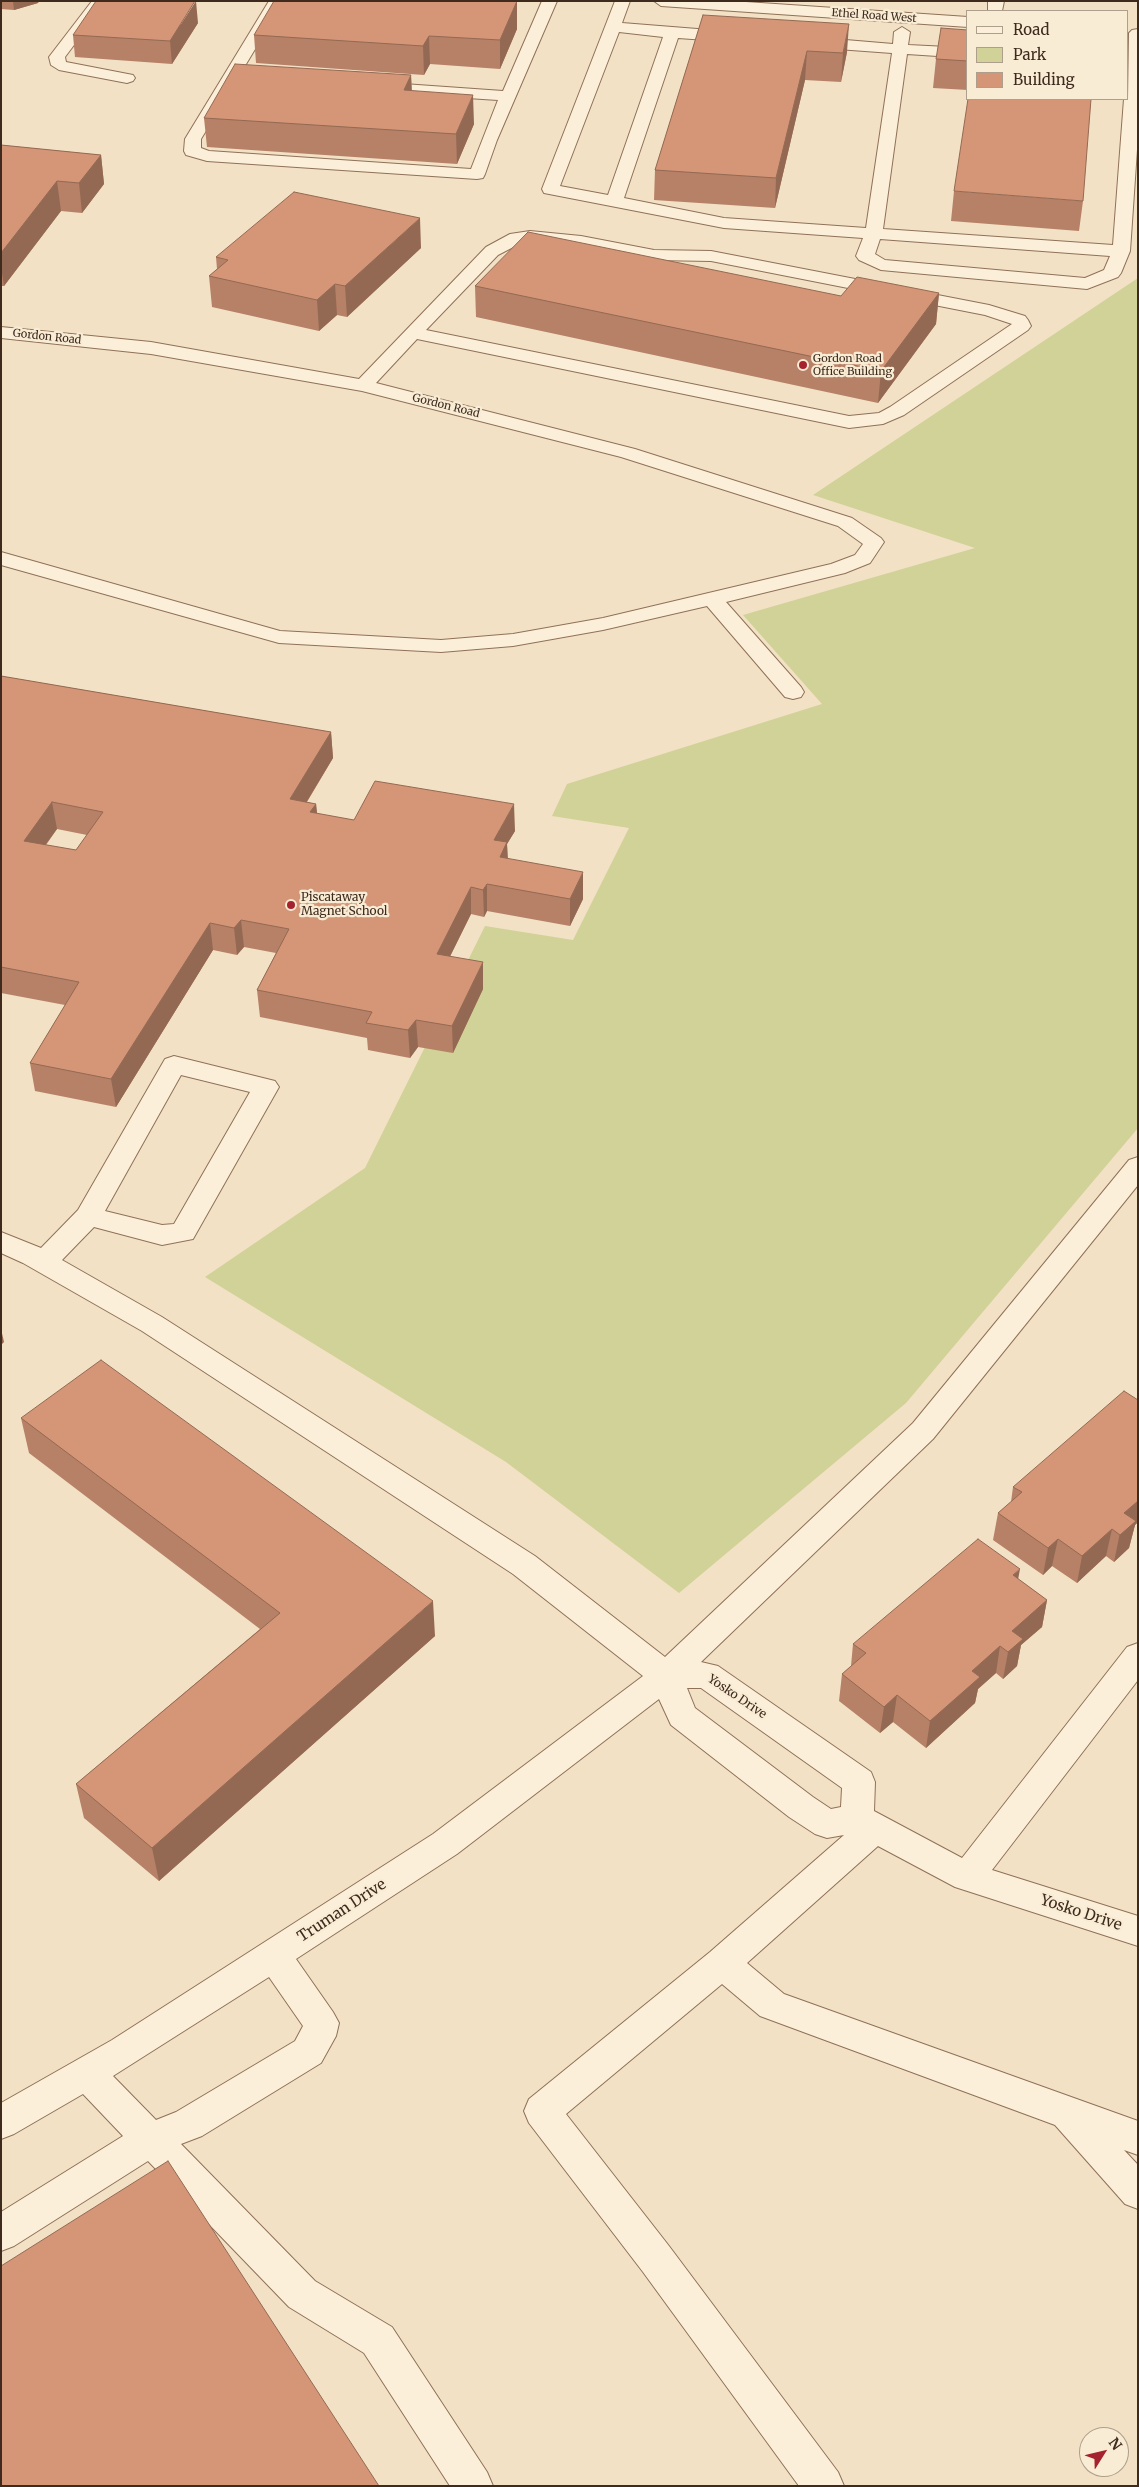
<!DOCTYPE html>
<style>
body{margin:0}
#map{position:relative;width:1139px;height:2487px;overflow:hidden;background:#f2e1c5;font-family:Merriweather,serif}
canvas{display:block}
.frame{position:absolute;inset:0;border:2px solid #3e2b1e;pointer-events:none}
.legend{position:absolute;left:966px;top:10px;width:162px;height:90px;box-sizing:border-box;background:#f9ecd5;border:1px solid #ae9f8c;margin:0;padding:6px 9px;list-style:none;font-size:15px;color:#3e2b1e}
.legend li{display:flex;align-items:center;gap:10px;height:25px}
.legend b{width:25px;border:1px solid #ae9f8c}
.north{position:absolute;left:1079px;top:2427px;width:50px;height:50px;box-sizing:border-box;background:#f9ecd5;border:1px solid #ae9f8c;border-radius:50%;rotate:54deg;font-size:14px;font-weight:700;line-height:20px;text-align:center;color:#3e2b1e}
.north::after{content:'';display:block;margin:auto;width:18px;height:22px;background:#a4232e;clip-path:polygon(50% 0,100% 100%,50% 72%,0 100%)}
</style>
<div id="map">
<canvas width="1139" height="2487"></canvas>
<div class="frame"></div>
<ul class="legend">
<li><b style="height:6px;background:#fcefd9"></b>Road</li>
<li><b style="height:14px;background:#d0d297"></b>Park</li>
<li><b style="height:14px;background:#d49677"></b>Building</li>
</ul>
<div class="north">N</div>
</div>
<script>
const ctx = document.querySelector('canvas').getContext('2d');
ctx.lineJoin = 'round';
function paint(path, color) { ctx.fillStyle = color; ctx.fill(path, 'evenodd'); }
const poly = rows => new Path2D(rows.map(r => 'M' + r).join(''));
function stroke(path, color, width, dash) { ctx.strokeStyle = color; ctx.lineWidth = width; ctx.lineCap = dash ? 'butt' : 'round'; ctx.setLineDash(dash || []); ctx.stroke(path); }
function write(font, color, halo, rows, align = 'center') {
  ctx.font = font + ' Merriweather,serif'; ctx.lineWidth = 4.5; ctx.setLineDash([]); ctx.textBaseline = 'middle'; ctx.strokeStyle = halo; ctx.fillStyle = color; for (const [text, x, y, turn = 0] of rows) {
    ctx.save(); ctx.translate(x, y); ctx.rotate((+turn || 0) * Math.PI / 180); ctx.textAlign = isNaN(turn) ? turn : align; if (halo) ctx.strokeText(text, 0, 0); ctx.fillText(text, 0, 0); ctx.restore();
  }
}
paint(poly([
 [1138,278,1138,1128,906,1403,679,1593,506,1462,205,1277,365,1168,485,926,573,940,629,828,552,816,567,784,822,704,743,615,975,548,813,495]
]), '#d0d297');
const minor = poly([
 [92,1,107,1,65,57,66,62,133,75,135,78,133,81,127,83,59,70,51,65,49,57,92,1],
 [269,1,284,1,201,139,201,148,209,151,471,169,498,100,375,92,367,87,375,82,503,91,542,1,557,1,497,140,485,174,483,178,477,179,207,161,186,155,184,151,185,139,269,1],
 [615,1,630,1,622,23,735,32,743,37,735,42,678,38,624,198,724,218,866,228,892,53,810,47,802,42,810,37,893,44,894,32,902,27,910,32,908,45,968,48,968,58,907,54,883,229,1113,245,1124,99,1128,99,1129,33,1132,30,1138,29,1138,135,1130,251,1121,273,1118,277,1087,289,881,270,859,260,856,256,863,238,724,228,544,193,542,189,615,1],
 [619,32,663,37,608,195,560,186,619,32],
 [880,239,1110,256,1104,270,1085,278,885,260,875,254,880,239],
 [654,1,731,1,968,17,968,27,661,6,654,1],
 [988,1,1004,1,1002,11,988,11,988,1],
 [530,231,581,236,654,250,711,251,989,305,1025,316,1028,320,1031,326,1028,330,904,415,883,424,849,428,417,339,376,383,635,449,852,518,881,538,884,542,870,563,845,573,726,602,801,687,804,692,801,697,793,699,785,697,707,606,603,630,513,646,441,652,279,643,1,565,1,552,280,631,441,640,513,634,603,618,831,564,855,555,863,544,838,526,621,457,362,391,151,354,1,338,1,327,151,342,359,379,486,247,510,234,530,231],
 [530,241,581,246,654,260,711,261,985,315,1012,324,890,407,879,413,849,416,426,330,498,255,521,243,530,241],
 [174,1056,275,1081,279,1087,193,1239,162,1245,94,1227,62,1260,162,1317,535,1556,665,1657,913,1423,1129,1160,1138,1157,1138,1185,933,1439,701,1662,718,1666,871,1772,875,1782,874,1811,962,1858,1127,1647,1138,1643,1138,1680,992,1870,1138,1916,1138,1946,955,1887,878,1846,747,1963,784,1994,1138,2121,1138,2155,1124,2150,1138,2165,1138,2209,1125,2204,1055,2125,760,2016,722,1984,566,2114,669,2246,838,2472,844,2486,799,2486,643,2272,529,2123,524,2111,529,2099,710,1952,844,1835,827,1838,815,1834,789,1817,671,1725,659,1699,457,1854,296,1959,333,2012,339,2023,336,2036,321,2063,202,2136,181,2144,315,2281,392,2327,487,2472,493,2486,450,2486,364,2353,289,2307,148,2161,14,2246,1,2251,1,2212,123,2136,83,2094,14,2134,1,2139,1,2103,112,2040,433,1834,643,1676,513,1574,142,1331,23,1263,1,1253,1,1232,41,1248,78,1210,165,1059,174,1056],
 [181,1075,250,1092,174,1224,162,1225,105,1211,181,1075],
 [687,1688,701,1688,842,1788,841,1807,831,1809,813,1797,695,1708,687,1688],
 [269,1977,303,2026,295,2041,176,2112,156,2120,113,2076,269,1977]
]);
stroke(minor, '#8f7158', 2);
paint(minor, '#fcefd9');
paint(poly([
 [1,1,39,1,38,3,14,10,1,9],
 [517,1,517,29,500,69,430,64,424,75,256,63,254,35],
 [703,15,847,52,841,82,805,80,775,208,654,200,655,170],
 [198,23,172,64,75,57,73,35],
 [968,30,968,90,933,88,936,59],
 [411,75,412,91,474,124,457,164,207,147,204,118],
 [1,145,101,155,104,184,82,213,61,211,4,286,1,286],
 [954,191,1083,201,1079,231,951,221],
 [421,248,347,317,337,315,319,331,212,307,209,276,217,269,216,257],
 [475,286,841,296,939,293,936,324,878,403,476,317],
 [1,676,331,732,333,758,307,802,316,804,317,814,354,820,515,831,507,844,508,859,583,899,570,926,487,911,484,917,471,914,450,956,483,989,453,1053,418,1047,410,1058,368,1050,367,1038,260,1017,257,990,276,953,244,947,237,955,213,950,116,1107,35,1091,30,1063,65,1005,1,993],
 [57,829,87,835,76,850,46,845],
 [1138,1400,1138,1522,1135,1525,1129,1548,1114,1562,1106,1556,1077,1583,1052,1566,1043,1575,993,1540,998,1513,1011,1502,1013,1487],
 [21,1418,435,1636,159,1881,84,1818,76,1784,260,1629,29,1453],
 [1018,1579,1047,1600,1042,1627,1021,1645,1017,1666,1003,1679,996,1673,978,1689,975,1703,926,1748,893,1722,880,1733,839,1701,842,1674,851,1666,853,1644]
]), '#b68166');
paint(poly([
 [13,1,39,1,38,3,14,10],
 [196,1,198,23,172,64,170,41],
 [517,1,517,29,500,69,500,40],
 [849,24,847,52,841,82,843,53],
 [429,36,430,64,424,75,423,46],
 [807,51,805,80,775,208,776,178],
 [411,75,412,104,404,90],
 [473,95,474,124,457,164,456,134],
 [101,155,104,184,82,213,79,183],
 [57,181,61,211,4,286,1,267,1,253],
 [420,218,421,248,347,317,345,286],
 [335,284,337,315,319,331,317,300],
 [939,293,936,324,878,403,881,371],
 [331,732,333,758,292,826,290,799],
 [52,802,57,829,29,867,24,841],
 [316,804,319,831,310,812],
 [514,804,515,831,507,844,508,869,501,884,494,840],
 [583,872,583,899,570,926,570,899],
 [487,884,487,911,484,917,483,890],
 [471,887,471,914,438,981,437,954],
 [241,920,244,947,237,955,234,928],
 [210,923,213,950,116,1107,111,1079],
 [483,962,483,989,453,1053,452,1026],
 [416,1020,418,1047,410,1058,408,1030],
 [1,1329,4,1342,1,1345],
 [1138,1501,1138,1522,1135,1525,1129,1548,1114,1562,1124,1513],
 [1112,1529,1106,1556,1077,1583,1082,1556],
 [1058,1539,1052,1566,1043,1575,1048,1548],
 [1020,1569,1015,1596,1013,1575],
 [1047,1600,1042,1627,1021,1645,1017,1666,1003,1679,1012,1631],
 [433,1601,435,1636,159,1881,152,1848],
 [1000,1646,996,1673,978,1689,975,1703,926,1748,930,1721,972,1671],
 [897,1695,893,1722,880,1733,884,1707]
]), '#946953');
const building = poly([
 [96,1,195,1,170,41,73,35,96,1],
 [274,1,517,1,500,40,429,36,423,46,254,35,274,1],
 [703,15,849,24,843,53,807,51,776,178,655,170,703,15],
 [941,28,968,30,968,61,936,59,941,28],
 [235,64,411,75,404,90,473,95,456,134,204,118,235,64],
 [968,99,1091,99,1083,201,954,191,968,99],
 [1,145,101,155,79,183,57,181,1,253,1,145],
 [294,192,420,218,345,286,335,284,317,300,209,276,228,260,216,257,294,192],
 [528,232,841,296,857,277,939,293,881,371,475,286,528,232],
 [1,676,331,732,290,799,316,804,310,812,354,820,375,781,514,804,494,840,507,842,500,857,583,872,570,899,487,884,483,890,471,887,437,954,483,962,452,1026,416,1020,408,1030,366,1023,372,1012,257,990,289,929,241,920,234,928,210,923,111,1079,30,1063,79,982,1,967,1,676],
 [52,802,103,812,76,850,24,841,52,802],
 [101,1360,433,1601,152,1848,76,1784,280,1613,21,1418,101,1360],
 [1124,1391,1138,1400,1138,1501,1124,1513,1136,1521,1120,1535,1112,1529,1082,1556,1058,1539,1048,1548,998,1513,1022,1492,1013,1487,1124,1391],
 [978,1539,1020,1569,1013,1575,1047,1600,1012,1631,1023,1639,1008,1652,1000,1646,972,1671,980,1677,930,1721,897,1695,884,1707,842,1674,866,1653,853,1644,978,1539],
 [168,2161,379,2486,1,2486,1,2266,168,2161]
]);
paint(building, '#d49677');
stroke(building, '#946953', 1);
for (const [x, y, r, color] of [
 [803,365,5,"#a4232e"],
 [291,905,5,"#a4232e"]
]) { const dot = new Path2D(); dot.arc(x, y, r, 0, 2 * Math.PI); ctx.fillStyle = color; ctx.fill(dot); stroke(dot, '#f9ecd5', 2); }
write('11px', '#3e2b1e', '#f9ecd5', [
 ["Ethel Road West",874,16,4],
 ["Gordon Road",47,337,6],
 ["Gordon Road",446,406,14]
]);
write('11px', '#3e2b1e', '#f9ecd5', [
 ["Gordon Road",813,359],
 ["Office Building",813,372]
], 'left');
write('12px', '#3e2b1e', '#f9ecd5', [
 ["Piscataway",301,898],
 ["Magnet School",301,912]
], 'left');
write('12px', '#3e2b1e', '#f9ecd5', [
 ["Yosko Drive",737,1697,34]
]);
write('15px', '#3e2b1e', '#f9ecd5', [
 ["Truman Drive",342,1911,-33],
 ["Yosko Drive",1081,1913,18]
]);
</script>
